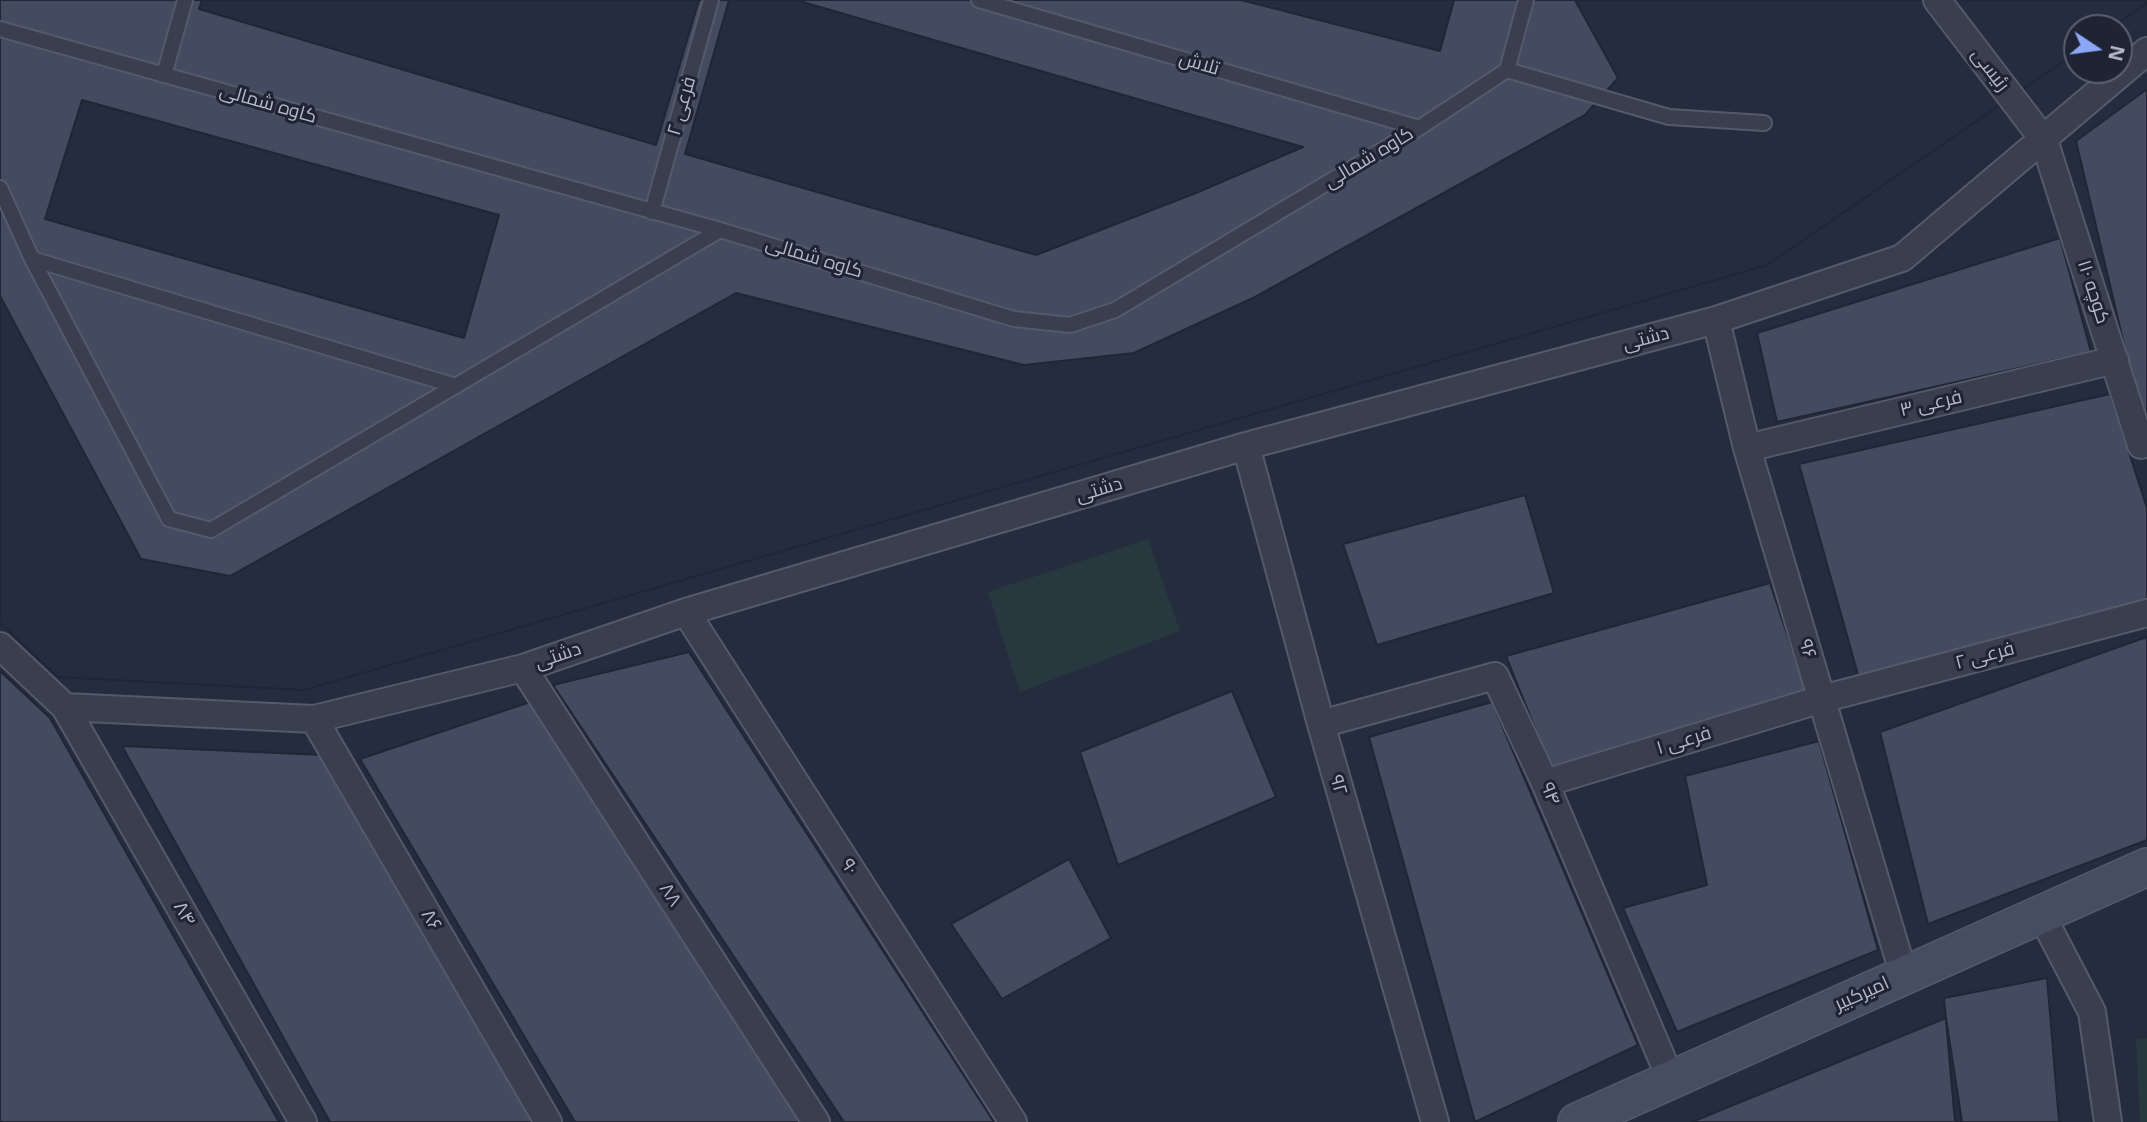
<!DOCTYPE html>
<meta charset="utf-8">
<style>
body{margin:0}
#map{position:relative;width:2147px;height:1122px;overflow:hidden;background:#252c3e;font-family:"Open Sans",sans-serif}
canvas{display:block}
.north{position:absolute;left:2063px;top:14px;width:70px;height:70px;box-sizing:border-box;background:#1e2433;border:2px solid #5a606f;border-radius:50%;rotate:103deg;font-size:19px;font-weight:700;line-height:28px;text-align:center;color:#b5bac9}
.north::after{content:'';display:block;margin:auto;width:24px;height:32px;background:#8ca7f7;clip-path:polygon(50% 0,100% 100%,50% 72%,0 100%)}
</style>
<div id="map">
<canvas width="2147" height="1122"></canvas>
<div class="north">N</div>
</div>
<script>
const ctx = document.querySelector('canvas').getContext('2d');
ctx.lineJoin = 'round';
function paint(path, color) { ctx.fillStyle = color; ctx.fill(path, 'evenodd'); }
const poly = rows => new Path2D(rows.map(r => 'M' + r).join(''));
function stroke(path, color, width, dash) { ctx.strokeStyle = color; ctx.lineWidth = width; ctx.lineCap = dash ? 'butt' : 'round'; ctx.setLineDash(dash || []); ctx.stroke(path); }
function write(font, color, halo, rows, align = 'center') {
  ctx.font = font + ' "Open Sans",Cairo,sans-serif'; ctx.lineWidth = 6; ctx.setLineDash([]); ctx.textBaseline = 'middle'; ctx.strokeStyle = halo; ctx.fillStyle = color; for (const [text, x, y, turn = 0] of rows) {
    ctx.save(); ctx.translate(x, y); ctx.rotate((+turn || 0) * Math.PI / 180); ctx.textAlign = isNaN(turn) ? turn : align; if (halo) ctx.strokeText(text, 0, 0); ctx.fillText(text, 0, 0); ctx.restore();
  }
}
paint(poly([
 [1148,539,1180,631,1020,692,988,592],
 [2147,1038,2147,1122,2140,1122,2136,1039]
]), '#27393f');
const building = poly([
 [0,0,2147,0,2147,3,2111,28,2077,28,2077,52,1767,265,304,690,58,677,0,623,0,0],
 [202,0,699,0,656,145,199,9,202,0],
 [729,0,796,0,1303,147,1196,193,1036,255,685,154,729,0],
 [1241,0,1454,0,1440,51,1241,0],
 [1575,0,2147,0,2147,3,2111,28,2077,28,2077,52,1767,265,304,690,58,677,0,623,0,296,141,559,230,576,736,293,1024,365,1134,353,1255,297,1585,115,1618,78,1575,0],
 [2147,89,2147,442,2076,141,2147,89],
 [82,100,499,215,464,338,45,219,82,100],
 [2060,238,2091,352,1777,422,1757,333,2060,238],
 [2110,394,2147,508,2147,601,1862,689,1799,464,2110,394],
 [1525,495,1554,593,1377,645,1343,544,1525,495],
 [1770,583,1806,691,1551,768,1506,656,1770,583],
 [2147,637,2147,840,1928,924,1880,732,2147,637],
 [689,652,994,1122,844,1122,553,685,689,652],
 [0,671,50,718,279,1122,0,1122,0,671],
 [1232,691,1276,797,1118,865,1080,752,1232,691],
 [533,701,801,1122,575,1122,360,759,533,701],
 [1492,702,1638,1045,1475,1122,1369,737,1492,702],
 [1819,741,1878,950,1677,1032,1623,908,1707,885,1685,776,1819,741],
 [122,746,322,755,535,1122,330,1122,122,746],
 [1069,859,1111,938,1002,999,951,924,1069,859],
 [2047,978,2059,1122,1955,1122,1944,998,2047,978],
 [1946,1018,1962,1122,1692,1122,1946,1018]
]);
paint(building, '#444b60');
stroke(building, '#202635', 2);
const service = poly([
 [979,0,1419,128],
 [0,29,720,230,1014,319,1070,325,1115,310,1419,128,1507,70,1526,0],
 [1507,70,1669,117,1764,123],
 [164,75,185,0],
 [0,188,32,259,169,519,211,530,720,230],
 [652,212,711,0],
 [32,259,456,386]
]);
const minor = poly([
 [1937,0,2044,140,2141,445],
 [1716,320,1747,448,1904,976],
 [1246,446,1321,724,1435,1122],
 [1747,448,2115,360],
 [686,612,1013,1122],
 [0,646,65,707,314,719,523,668,686,612,1246,446,1716,320,1902,258,2147,51],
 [523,668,816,1122],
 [65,707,303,1122],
 [314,719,548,1122],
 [1321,724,1495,676,1545,783,1671,1080],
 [1545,783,1822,699,2147,613],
 [2041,914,2092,1012,2108,1122]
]);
const secondary = poly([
 [1577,1122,2147,867]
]);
stroke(service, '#545a69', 18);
stroke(minor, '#545a69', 30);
stroke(secondary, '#545a69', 40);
stroke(service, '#393f4e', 14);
stroke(minor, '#393f4e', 26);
stroke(secondary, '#474d61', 37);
write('19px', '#b5bac9', '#1e2433', [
 ["تلاش",1199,64,16],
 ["رئیسی",1990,70,52],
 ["کاوه شمالی",268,104,16],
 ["فرعی ۲",682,106,-74],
 ["کاوه شمالی",1369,158,-31],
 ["کاوه شمالی",814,258,17],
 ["کوچه ۱۱۰",2093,292,72],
 ["دشتی",1646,339,-15],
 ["فرعی ۳",1931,404,-13],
 ["دشتی",1099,490,-17],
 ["۹۶",1807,649,73],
 ["دشتی",558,656,-19],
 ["فرعی ۲",1985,656,-15],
 ["فرعی ۱",1684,741,-17],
 ["۹۲",1338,785,74],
 ["۹۴",1550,794,67],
 ["۹۰",849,867,57],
 ["۸۸",670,895,57],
 ["۸۴",184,914,60],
 ["۸۶",431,920,60],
 ["امیرکبیر",1862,994,-24]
]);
</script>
